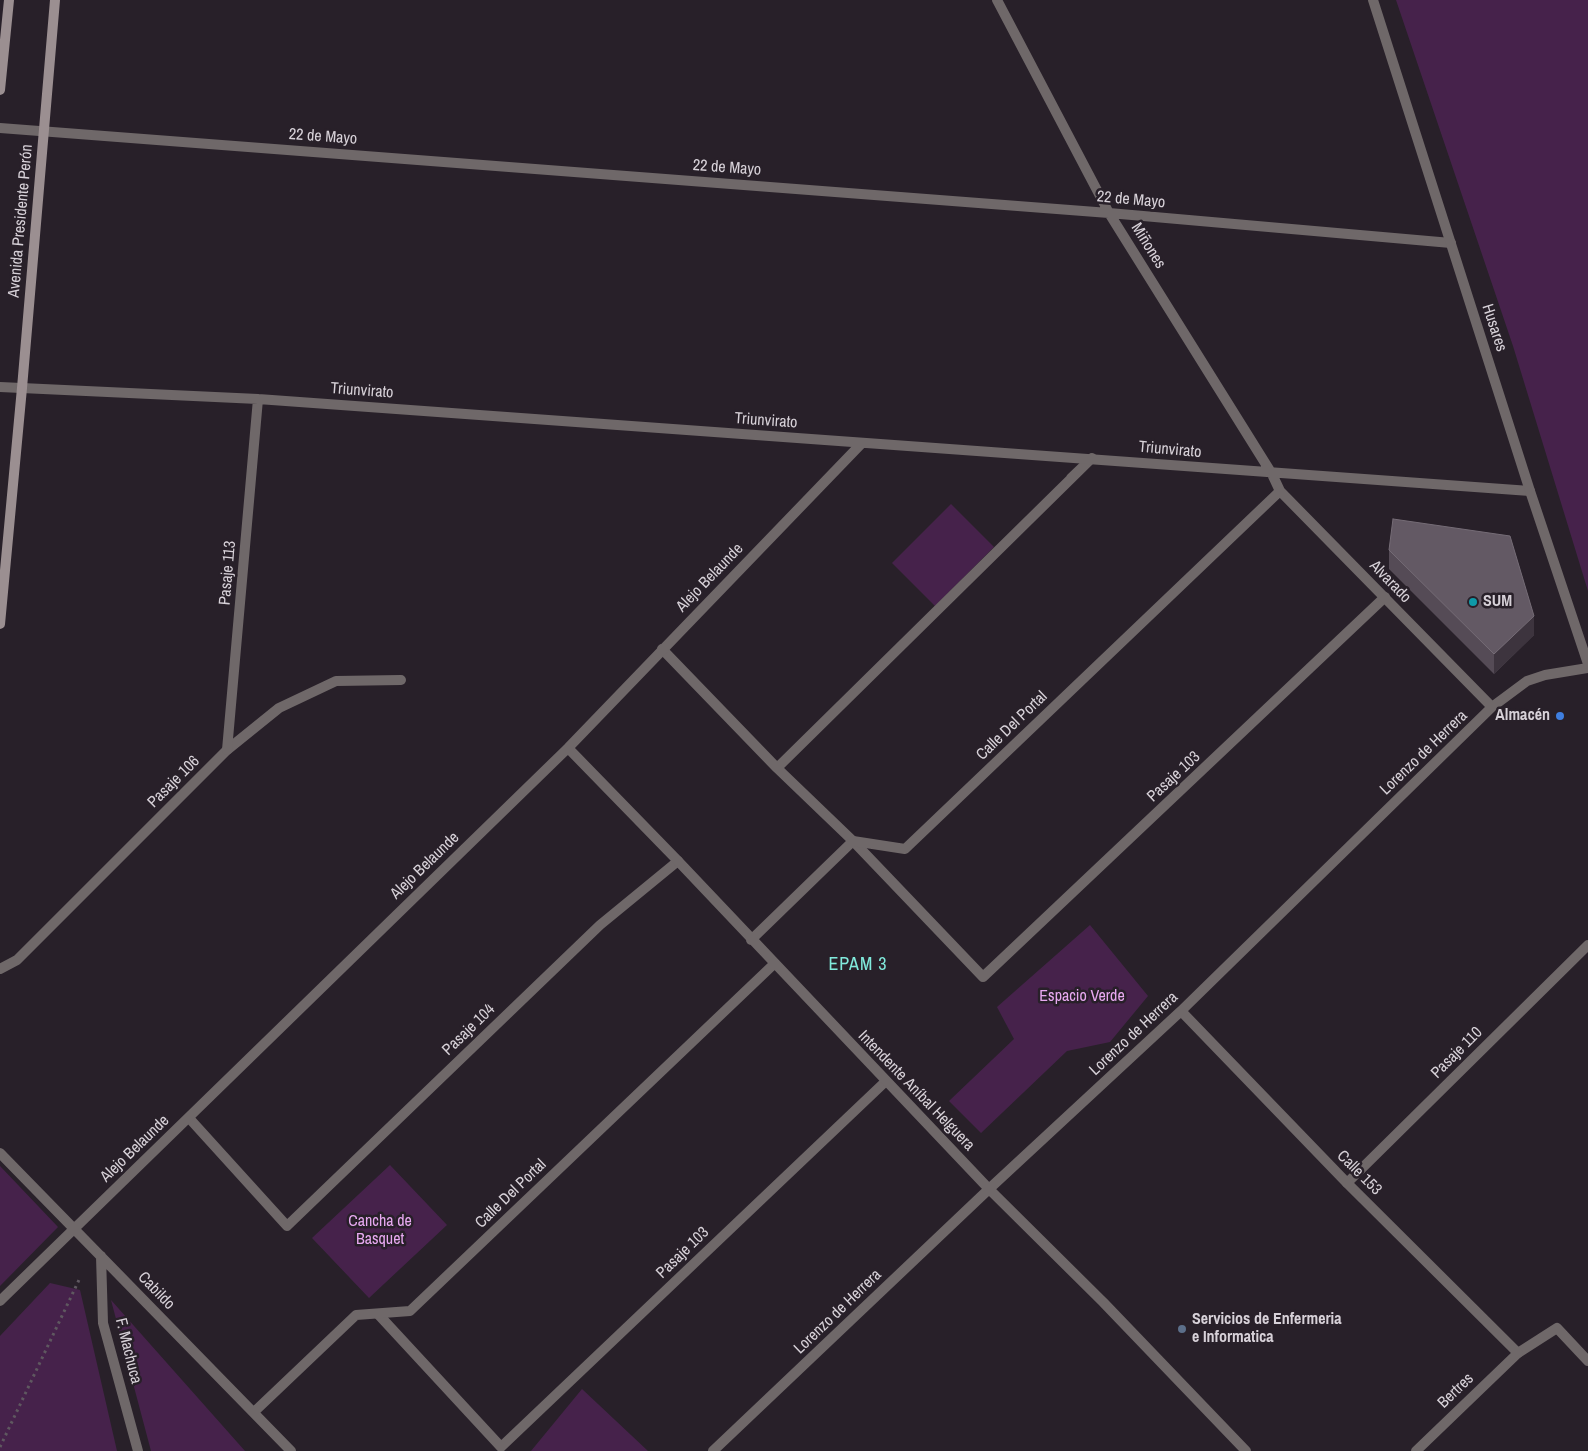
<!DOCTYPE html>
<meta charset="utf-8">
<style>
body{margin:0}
canvas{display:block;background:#282029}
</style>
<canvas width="1588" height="1451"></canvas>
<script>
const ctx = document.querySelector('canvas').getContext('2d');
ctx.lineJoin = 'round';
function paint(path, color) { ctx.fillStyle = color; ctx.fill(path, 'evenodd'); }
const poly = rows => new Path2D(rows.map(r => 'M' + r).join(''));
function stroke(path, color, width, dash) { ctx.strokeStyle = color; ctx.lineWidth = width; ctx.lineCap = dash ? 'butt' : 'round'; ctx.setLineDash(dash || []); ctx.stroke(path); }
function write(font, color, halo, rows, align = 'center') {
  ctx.font = font + ' "Archivo Narrow",sans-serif'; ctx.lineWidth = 5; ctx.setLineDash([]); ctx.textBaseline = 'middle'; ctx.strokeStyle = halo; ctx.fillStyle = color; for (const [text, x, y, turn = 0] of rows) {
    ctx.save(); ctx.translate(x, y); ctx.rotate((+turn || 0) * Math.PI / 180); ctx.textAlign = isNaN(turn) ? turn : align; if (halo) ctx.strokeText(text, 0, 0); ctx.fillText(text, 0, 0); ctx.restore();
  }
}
paint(poly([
 [1396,0,1588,0,1588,591,1513,346],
 [951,504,994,547,935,606,892,563],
 [1090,925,1148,996,1110,1042,1067,1051,981,1133,949,1101,1014,1039,997,1007],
 [390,1165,447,1225,369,1298,312,1238],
 [0,1166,58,1227,0,1286],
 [50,1283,80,1290,117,1451,0,1451,0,1336],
 [111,1300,245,1451,151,1451],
 [582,1389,648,1451,531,1451]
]), '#46224b');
stroke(poly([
 [0,1447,79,1280]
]), '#5f5860', 3, [2.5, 4]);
stroke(poly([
 [0,969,17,960,227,750,279,708,336,681,401,680]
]), '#6f6869', 10);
stroke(poly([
 [662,649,777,768,853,841,983,977,1385,597],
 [777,768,1092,458,1071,478],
 [189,1118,287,1226,600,925,678,861],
 [1347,1183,1588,945],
 [378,1314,501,1447,886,1081],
 [1518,1353,1557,1328,1588,1361]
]), '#6f6869', 10);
stroke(poly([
 [997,0,1109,213,1272,474,1280,491,1492,707],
 [0,128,1109,213,1451,243],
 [0,387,258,399,1530,491],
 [568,748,678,861,989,1189,1103,1302,1246,1451],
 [227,750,258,399],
 [751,940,853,841,905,849,1280,491],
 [1181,1011,1347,1183,1518,1353,1416,1451],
 [0,1153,291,1451],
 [101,1256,103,1323,138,1451],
 [0,1301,568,748,862,443],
 [254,1412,356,1315,410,1311,774,964],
 [713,1451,989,1189,1181,1011,1492,707,1527,681,1545,675,1588,668]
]), '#6f6869', 10);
stroke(poly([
 [1373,0,1530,491,1588,664]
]), '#6f6869', 10);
stroke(poly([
 [0,90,9,0],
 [0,624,22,388,55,0]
]), '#9b8f91', 10);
paint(poly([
 [1389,550,1534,635,1494,674,1389,569]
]), '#554b56');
paint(poly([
 [1534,616,1534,635,1494,674,1494,654]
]), '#3d343e');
const building = poly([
 [1393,519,1510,536,1534,616,1494,654,1389,550,1393,519]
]);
paint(building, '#635964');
stroke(building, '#756c76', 1);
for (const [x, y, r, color] of [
 [1473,602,5,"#0f9aa8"],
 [1560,716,5,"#3f7fe0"],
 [1182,1329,5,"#5c6f8a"]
]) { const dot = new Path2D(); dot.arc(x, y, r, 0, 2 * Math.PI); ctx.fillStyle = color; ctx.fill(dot); stroke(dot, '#282029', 2); }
write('16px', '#d7d1d8', '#282029', [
 ["22 de Mayo",323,137,4],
 ["22 de Mayo",727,168,4],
 ["22 de Mayo",1131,200,5],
 ["Avenida Presidente Perón",21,221,-85],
 ["Miñones",1148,246,58],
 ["Husares",1494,328,72],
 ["Triunvirato",362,391,4],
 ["Triunvirato",766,421,4],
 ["Triunvirato",1170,450,5],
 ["Pasaje 113",228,573,-85],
 ["Alejo Belaunde",710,578,-46],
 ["Alvarado",1390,582,46],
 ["Calle Del Portal",1012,726,-44],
 ["Lorenzo de Herrera",1424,753,-44],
 ["Pasaje 103",1174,777,-43],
 ["Pasaje 106",174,782,-45],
 ["Alejo Belaunde",425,866,-44],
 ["Pasaje 104",469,1030,-44],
 ["Lorenzo de Herrera",1134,1034,-43],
 ["Pasaje 110",1457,1053,-45],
 ["Intendente Aníbal Helguera",916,1091,46],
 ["Alejo Belaunde",135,1149,-44],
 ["Calle 153",1359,1173,45],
 ["Calle Del Portal",511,1194,-44],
 ["Pasaje 103",683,1253,-44],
 ["Cabildo",156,1291,46],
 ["Lorenzo de Herrera",838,1312,-44],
 ["F. Machuca",128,1351,76],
 ["Bertres",1456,1391,-44]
]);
write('bold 16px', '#d7d1d8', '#282029', [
 ["SUM",1483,602],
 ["Almacén",1550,716,"right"],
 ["Servicios de Enfermeria",1192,1320],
 ["e Informatica",1192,1338]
], 'left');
write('16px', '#e8a9f1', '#282029', [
 ["Espacio Verde",1082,997],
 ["Cancha de",380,1222],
 ["Basquet",380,1240]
]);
ctx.letterSpacing = '1px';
write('18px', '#81eadc', '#282029', [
 ["EPAM 3",858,965]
]);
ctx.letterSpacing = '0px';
</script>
